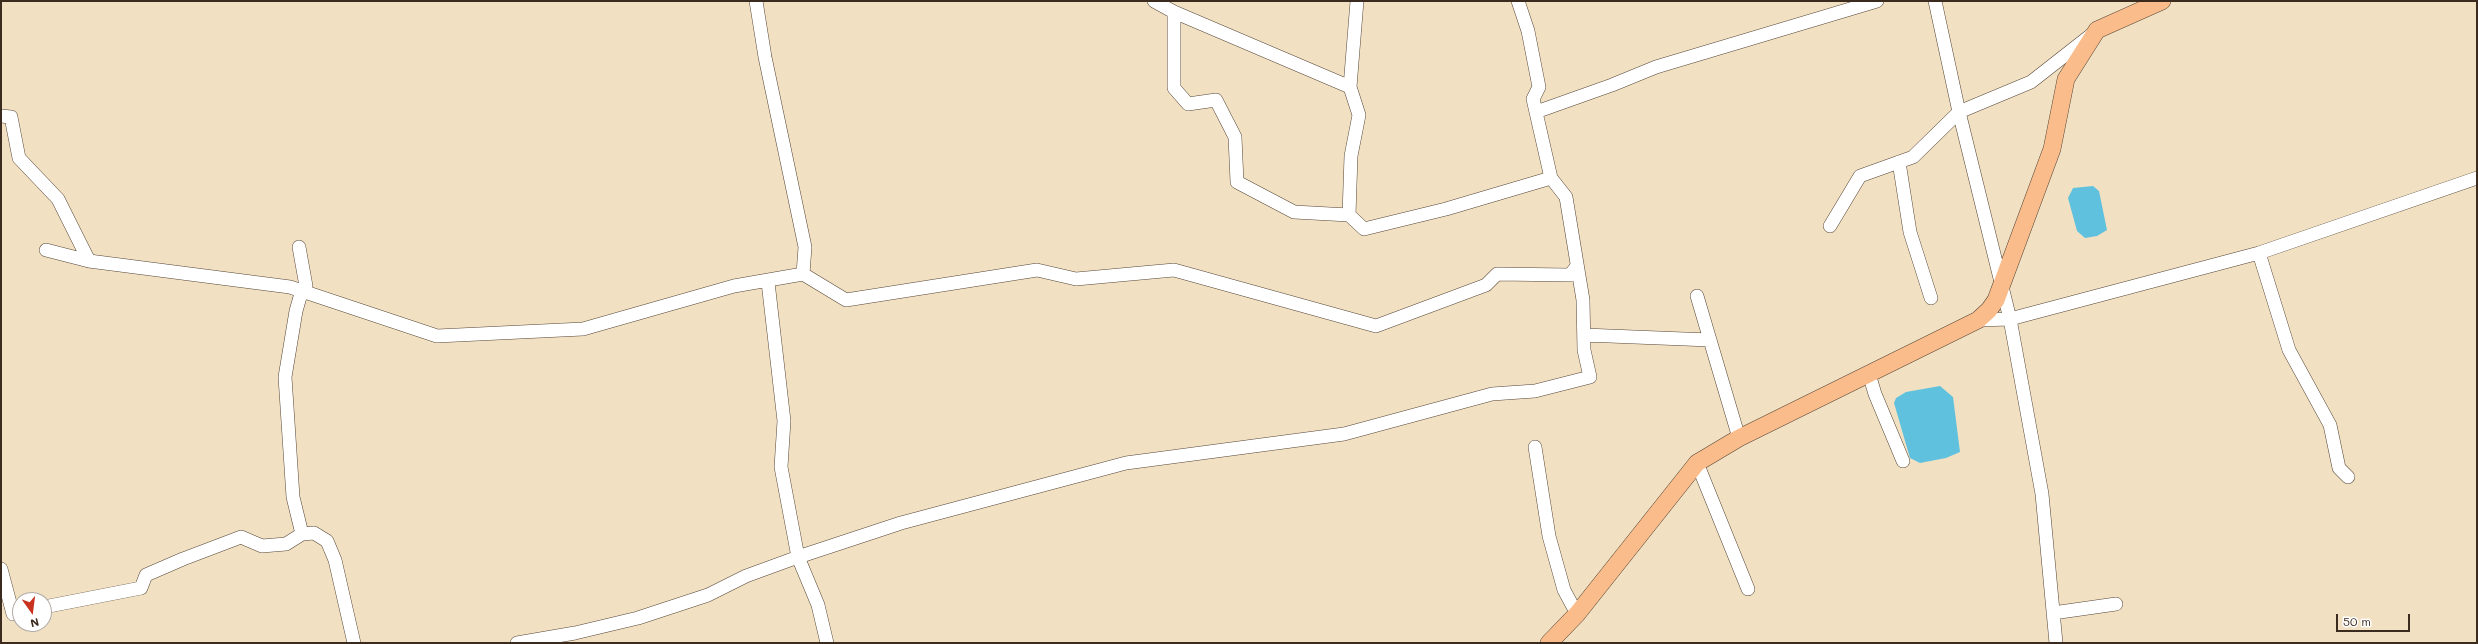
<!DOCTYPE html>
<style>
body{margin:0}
#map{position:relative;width:2478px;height:644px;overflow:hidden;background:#f1e1c2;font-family:Mali,sans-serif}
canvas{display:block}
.frame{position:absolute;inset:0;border:2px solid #3b2a1e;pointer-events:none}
.north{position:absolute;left:12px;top:592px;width:40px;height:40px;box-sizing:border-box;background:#fff;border:1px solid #b1aaa5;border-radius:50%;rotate:166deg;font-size:11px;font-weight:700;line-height:16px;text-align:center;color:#3b2a1e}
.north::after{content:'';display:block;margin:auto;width:14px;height:18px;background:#c8321e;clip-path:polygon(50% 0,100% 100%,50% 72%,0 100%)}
.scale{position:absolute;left:2336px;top:614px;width:74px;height:18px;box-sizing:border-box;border:2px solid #3b2a1e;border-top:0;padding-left:5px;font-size:12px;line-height:14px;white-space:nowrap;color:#3b2a1e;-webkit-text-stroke:3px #fff;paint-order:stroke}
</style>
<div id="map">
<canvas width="2478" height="644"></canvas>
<div class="frame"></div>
<div class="north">N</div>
<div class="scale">50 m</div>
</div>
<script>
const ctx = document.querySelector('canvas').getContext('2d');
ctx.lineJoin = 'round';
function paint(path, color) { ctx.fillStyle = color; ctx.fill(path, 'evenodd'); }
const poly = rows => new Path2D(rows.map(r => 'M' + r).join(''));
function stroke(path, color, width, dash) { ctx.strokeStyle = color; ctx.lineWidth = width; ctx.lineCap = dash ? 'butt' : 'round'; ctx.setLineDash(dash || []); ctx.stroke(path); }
paint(poly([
 [2093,186,2099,191,2107,230,2097,236,2085,238,2077,231,2068,198,2073,188],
 [1940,386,1953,397,1960,452,1946,458,1920,463,1910,458,1894,403,1896,398,1906,392]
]), '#60c1df');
const minor = poly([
 [1154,1,1174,12,1350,87,1357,1],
 [1935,1,1959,112,2010,319,2042,494,2056,643],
 [1174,12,1174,88,1188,104,1216,100,1235,137,1237,182,1294,212,1349,215],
 [1350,87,1359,115,1351,156,1349,215,1364,229,1446,209,1551,178],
 [1536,112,1612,85,1656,67,1877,1],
 [1,116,11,117,19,158,58,199,89,261,290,287,437,336,583,329,734,286,803,274,805,247,765,57,756,1],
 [1899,162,1910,232,1931,298],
 [1830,226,1860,176,1913,157,1959,112,2031,82,2091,35],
 [299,247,306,286,302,290,296,311,285,377,293,497,302,534],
 [46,250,89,261],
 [2259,253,2289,350,2330,425,2339,468,2348,477],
 [803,274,846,300,1037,270,1076,279,1174,270,1376,326,1486,285,1497,274,1570,275,1577,266],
 [768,282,784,421,781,467,798,557,818,605,827,643],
 [1697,296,1739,438],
 [1978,320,2010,319,2259,253,2477,178],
 [1584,335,1710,340],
 [1869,374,1875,394,1903,461],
 [1535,447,1549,536,1564,590,1577,614],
 [1697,463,1748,589],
 [1,569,13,614],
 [44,607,141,588,146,575,183,559,241,537,262,546,286,544,302,534,314,533,327,541,335,560,354,643],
 [2053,613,2116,604],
 [517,643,575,633,638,618,708,595,746,576,798,557,901,523,1126,463,1344,434,1492,394,1535,391,1590,377,1584,350,1583,300,1566,197,1551,178,1533,99,1539,87,1528,31,1518,1]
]);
const major = poly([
 [1549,643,1577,614,1697,463,1739,438,1978,320,1989,310,1996,300,2052,149,2066,79,2097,30,2162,1]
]);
stroke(minor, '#564537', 14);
stroke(major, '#564537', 18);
stroke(minor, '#fff', 13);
stroke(major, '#f9bc8a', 17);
</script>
